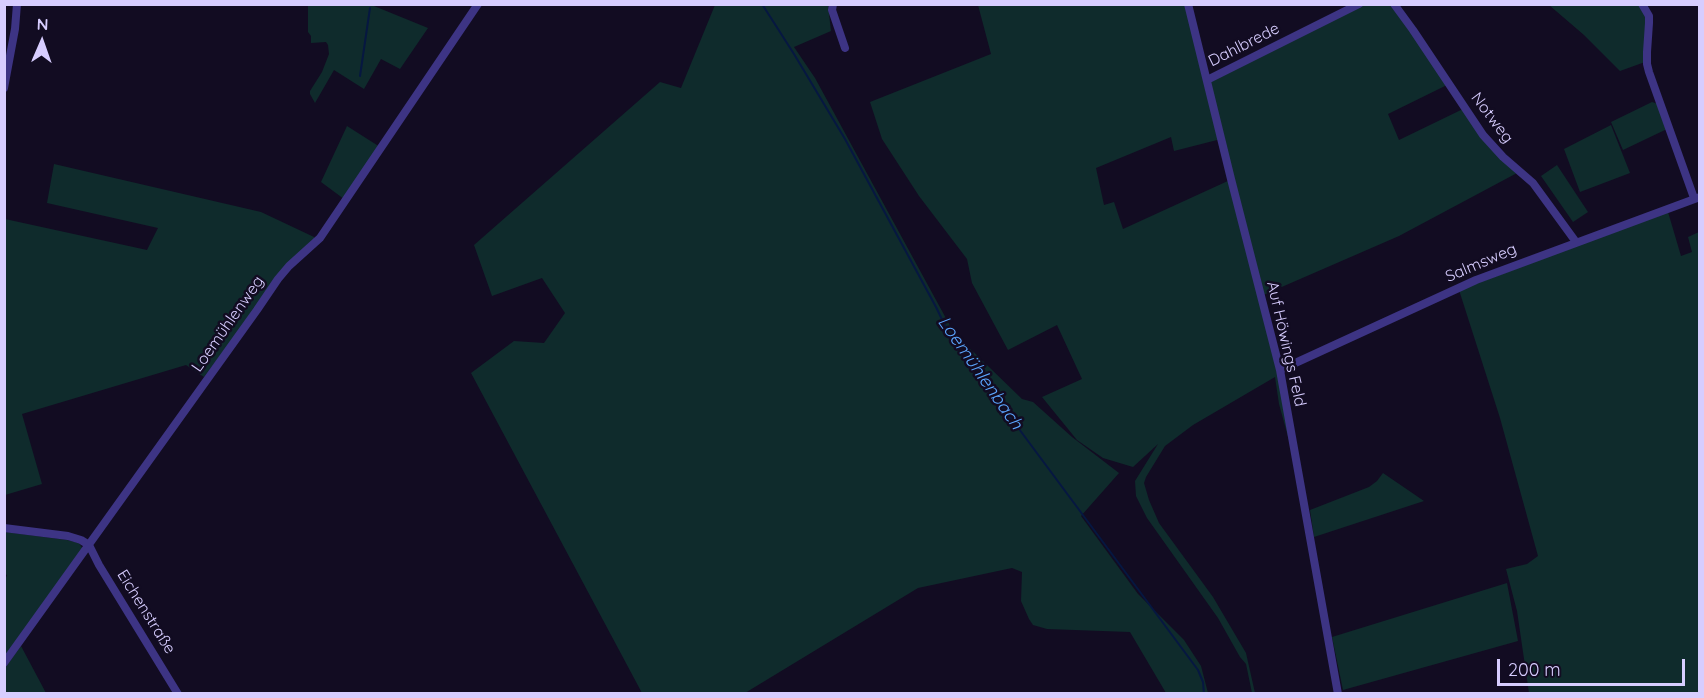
<!DOCTYPE html>
<meta charset="utf-8">
<style>
body{margin:0}
#map{position:relative;width:1704px;height:698px;overflow:hidden;background:#120c22;font-family:Quicksand,sans-serif}
canvas{display:block}
.frame{position:absolute;inset:0;border:6px solid #d7cdff;pointer-events:none}
.north{position:absolute;left:12px;top:12px;width:60px;height:60px;-webkit-text-stroke:4px #120c22;paint-order:stroke;rotate:2deg;font-size:16px;font-weight:700;line-height:24px;text-align:center;color:#d7cdff}
.north::after{content:'';display:block;margin:auto;width:21px;height:27px;background:#d7cdff;clip-path:polygon(50% 0,100% 100%,50% 72%,0 100%)}
.scale{position:absolute;left:1497px;top:659px;width:188px;height:27px;box-sizing:border-box;border:3px solid #d7cdff;border-top:0;padding-left:8px;font-size:18px;line-height:21px;white-space:nowrap;color:#d7cdff;-webkit-text-stroke:4px #120c22;paint-order:stroke}
</style>
<div id="map">
<canvas width="1704" height="698"></canvas>
<div class="frame"></div>
<div class="north">N</div>
<div class="scale">200 m</div>
</div>
<script>
const ctx = document.querySelector('canvas').getContext('2d');
ctx.lineJoin = 'round';
function paint(path, color) { ctx.fillStyle = color; ctx.fill(path, 'evenodd'); }
const poly = rows => new Path2D(rows.map(r => 'M' + r).join(''));
function stroke(path, color, width, dash) { ctx.strokeStyle = color; ctx.lineWidth = width; ctx.lineCap = dash ? 'butt' : 'round'; ctx.setLineDash(dash || []); ctx.stroke(path); }
function write(font, color, halo, rows, align = 'center') {
  ctx.font = font + ' Quicksand,sans-serif'; ctx.lineWidth = 5; ctx.setLineDash([]); ctx.textBaseline = 'middle'; ctx.strokeStyle = halo; ctx.fillStyle = color; for (const [text, x, y, turn = 0] of rows) {
    ctx.save(); ctx.translate(x, y); ctx.rotate((+turn || 0) * Math.PI / 180); ctx.textAlign = isNaN(turn) ? turn : align; if (halo) ctx.strokeText(text, 0, 0); ctx.fillText(text, 0, 0); ctx.restore();
  }
}
paint(poly([
 [308,5,360,4,374,6,428,28,400,69,381,59,364,89,334,70,315,103,310,94,310,91,322,72,329,54,328,45,326,42,311,43,311,36,308,32],
 [715,5,828,5,831,31,794,47,815,78,954,333,1022,399,1033,402,1072,437,1119,473,1081,516,1138,594,1184,640,1201,666,1208,693,1166,693,1130,632,1047,629,1033,625,1029,619,1021,601,1022,572,1012,568,918,588,745,693,642,693,471,373,514,341,544,343,565,313,542,278,492,296,474,245,660,82,681,88],
 [978,5,1188,5,1207,80,1361,5,1392,5,1447,85,1388,114,1399,140,1463,109,1517,173,1399,236,1261,296,1265,297,1290,444,1279,404,1275,377,1193,425,1165,446,1146,477,1144,483,1149,500,1159,523,1213,597,1246,653,1255,693,1252,693,1246,664,1240,657,1218,618,1147,518,1136,496,1135,481,1158,444,1133,467,1103,458,1077,440,1042,397,1082,379,1057,325,1008,350,972,283,967,259,919,196,882,139,870,102,991,54],
 [1171,137,1174,151,1221,139,1230,180,1123,229,1114,202,1104,205,1096,168],
 [1549,5,1640,5,1647,17,1645,62,1620,71,1584,35],
 [1652,102,1658,104,1667,129,1623,150,1611,122],
 [1611,125,1630,173,1580,192,1564,149],
 [347,126,380,147,344,199,321,182],
 [54,164,261,212,314,237,316,242,278,279,204,377,186,365,22,414,42,484,5,495,5,219,147,250,158,228,47,203],
 [1557,165,1588,212,1573,222,1541,176],
 [1668,212,1681,256,1692,252,1688,237,1699,232,1699,693,1529,693,1517,611,1506,569,1527,564,1538,556,1500,418,1459,290],
 [1383,473,1424,501,1314,537,1310,510,1369,487,1377,481],
 [5,532,67,540,79,543,83,549,5,657,6,611,4,611,5,580,7,575,5,574],
 [1507,583,1518,641,1343,690,1332,637],
 [21,646,46,693,5,694,5,668]
]), '#0f2b2c');
stroke(poly([
 [762,4,794,54,845,139,936,307,950,336,1198,670,1203,682,1204,694],
 [360,76,370,8]
]), '#061741', 2);
stroke(poly([
 [833,4,832,10,845,48],
 [1188,4,1231,179,1280,370,1338,694],
 [1394,4,1413,30,1483,135,1503,157,1533,183,1576,242],
 [1642,4,1649,16,1649,23,1647,52,1647,64,1649,72,1694,198],
 [1207,80,1359,4],
 [4,88,15,29,17,4],
 [1280,370,1476,280,1700,197],
 [4,528,68,536,81,540,89,545,99,565,178,694],
 [4,663,257,310,278,279,289,266,320,238,478,4]
]), '#3d3484', 8);
write('16px', '#d7cdff', '#120c22', [
 ["Dahlbrede",1244,45,-27],
 ["Notweg",1492,118,53],
 ["Salmsweg",1481,263,-23],
 ["Loemühlenweg",228,324,-55],
 ["Auf Höwings Feld",1286,344,77],
 ["Eichenstraße",146,612,58]
]);
write('italic 18px', '#5ba6ff', '#120c22', [
 ["Loemühlenbach",980,373,55]
]);
</script>
